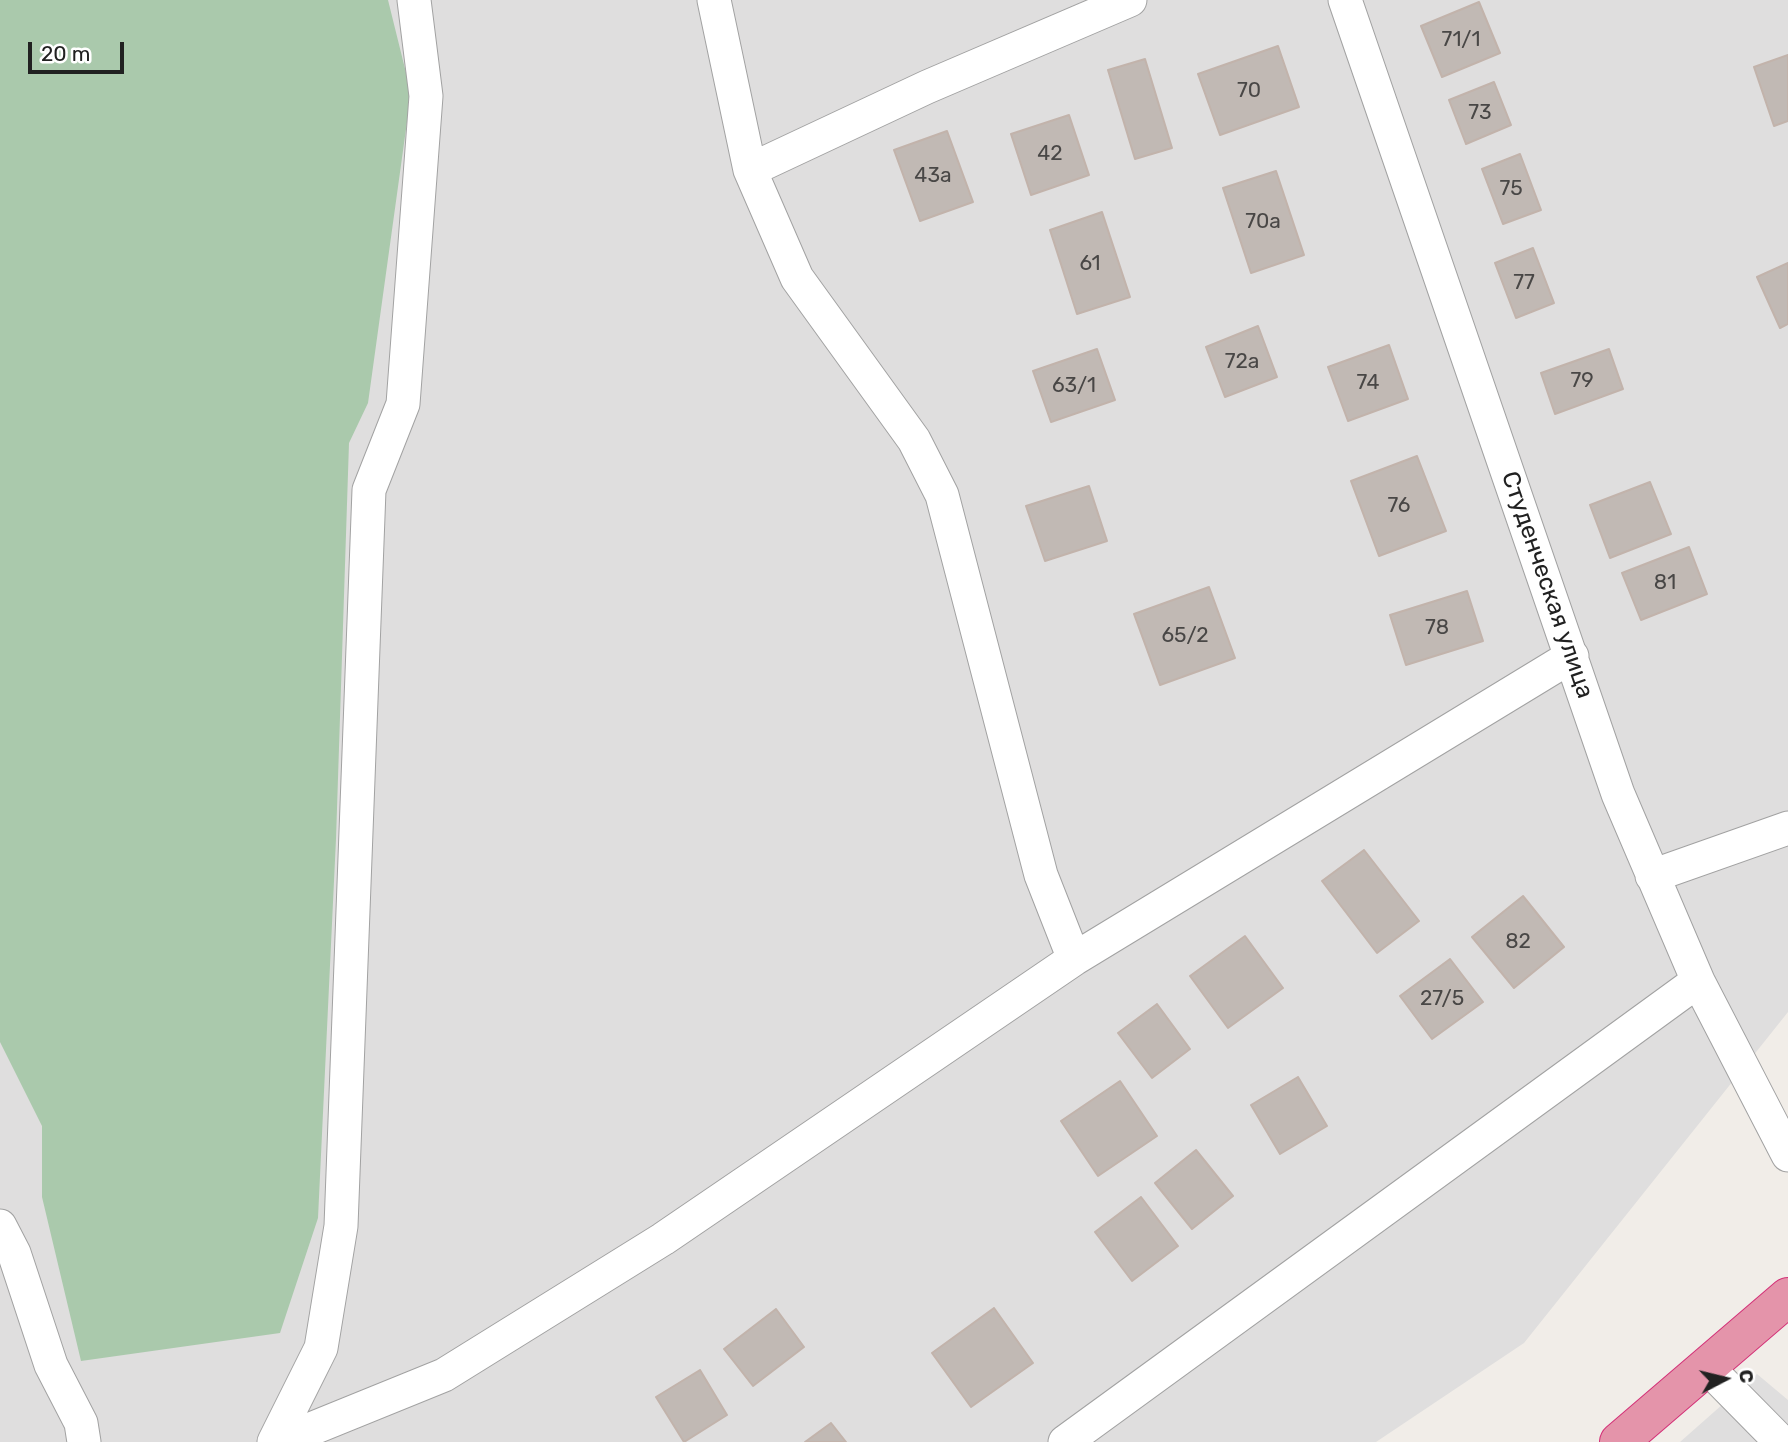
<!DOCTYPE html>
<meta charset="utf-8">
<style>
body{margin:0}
#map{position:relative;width:1788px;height:1442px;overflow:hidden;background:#f1ede8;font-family:Rubik,sans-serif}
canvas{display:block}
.north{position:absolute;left:1690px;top:1344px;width:70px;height:70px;-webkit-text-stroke:5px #fff;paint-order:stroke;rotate:83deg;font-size:19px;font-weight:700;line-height:28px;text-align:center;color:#212121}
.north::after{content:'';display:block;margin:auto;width:24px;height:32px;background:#212121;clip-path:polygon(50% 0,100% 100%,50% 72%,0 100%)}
.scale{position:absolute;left:28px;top:42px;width:96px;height:32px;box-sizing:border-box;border:4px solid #212121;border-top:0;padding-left:9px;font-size:21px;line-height:24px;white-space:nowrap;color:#212121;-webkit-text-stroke:5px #fff;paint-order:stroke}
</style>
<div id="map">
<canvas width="1788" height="1442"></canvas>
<div class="north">С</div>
<div class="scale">20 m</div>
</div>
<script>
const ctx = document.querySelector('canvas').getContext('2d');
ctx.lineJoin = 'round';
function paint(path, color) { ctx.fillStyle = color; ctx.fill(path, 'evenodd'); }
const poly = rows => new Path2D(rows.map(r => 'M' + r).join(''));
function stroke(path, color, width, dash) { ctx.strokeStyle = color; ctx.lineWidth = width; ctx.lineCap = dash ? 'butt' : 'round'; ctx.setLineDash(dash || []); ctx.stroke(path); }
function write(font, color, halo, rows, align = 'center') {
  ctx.font = font + ' Rubik,sans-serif'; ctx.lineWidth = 7; ctx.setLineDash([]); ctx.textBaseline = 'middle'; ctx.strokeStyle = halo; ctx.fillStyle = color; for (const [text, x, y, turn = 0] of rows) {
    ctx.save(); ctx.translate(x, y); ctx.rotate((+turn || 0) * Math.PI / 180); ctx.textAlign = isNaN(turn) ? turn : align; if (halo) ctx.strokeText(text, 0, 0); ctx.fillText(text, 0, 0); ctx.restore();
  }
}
paint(poly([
 [0,0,1788,0,1788,1012,1524,1343,1376,1442,0,1442],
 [1757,1374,1788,1400,1788,1442,1680,1442]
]), '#dfdede');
paint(poly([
 [0,0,388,0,411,93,368,403,349,443,336,839,318,1218,280,1333,81,1361,42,1197,42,1126,0,1042]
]), '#aac9ac');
const building = poly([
 [1479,2,1500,53,1442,77,1421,26,1479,2],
 [1278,46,1299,107,1220,135,1198,74,1278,46],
 [1788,55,1788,121,1774,126,1754,67,1788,55],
 [1145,59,1172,148,1135,159,1108,70,1145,59],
 [1494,82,1511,125,1466,144,1449,100,1494,82],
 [1069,115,1089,175,1031,195,1011,134,1069,115],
 [947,131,973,202,920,221,894,150,947,131],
 [1520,154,1541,210,1503,224,1482,169,1520,154],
 [1276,171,1304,255,1251,273,1223,188,1276,171],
 [1102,212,1130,297,1077,314,1050,230,1102,212],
 [1533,248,1554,303,1516,318,1495,263,1533,248],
 [1788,263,1788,324,1780,328,1757,277,1788,263],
 [1258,326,1277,377,1225,397,1206,347,1258,326],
 [1389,345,1408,399,1348,421,1328,367,1389,345],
 [1097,349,1115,400,1051,422,1033,371,1097,349],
 [1609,349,1623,389,1555,414,1541,373,1609,349],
 [1417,456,1446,531,1379,556,1351,481,1417,456],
 [1650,482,1671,534,1610,558,1590,505,1650,482],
 [1089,486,1107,541,1045,561,1026,506,1089,486],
 [1689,547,1707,594,1641,620,1622,573,1689,547],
 [1209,587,1235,658,1160,685,1134,614,1209,587],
 [1467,591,1483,641,1406,665,1390,615,1467,591],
 [1364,850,1419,921,1377,953,1322,881,1364,850],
 [1523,896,1564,947,1514,988,1472,937,1523,896],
 [1245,936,1283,988,1228,1028,1190,976,1245,936],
 [1450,959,1483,1002,1432,1039,1400,996,1450,959],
 [1157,1004,1190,1049,1152,1078,1118,1033,1157,1004],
 [1298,1077,1327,1126,1280,1154,1251,1105,1298,1077],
 [1120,1081,1157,1136,1098,1176,1061,1121,1120,1081],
 [1196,1150,1233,1196,1192,1229,1155,1183,1196,1150],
 [1141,1197,1178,1246,1132,1281,1095,1232,1141,1197],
 [994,1308,1033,1363,971,1407,932,1353,994,1308],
 [776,1309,804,1347,753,1386,724,1349,776,1309],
 [700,1370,727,1415,684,1442,656,1397,700,1370],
 [831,1423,846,1442,805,1442,831,1423]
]);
paint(building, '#c1b9b4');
stroke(building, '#c2b3ab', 2);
const minor = poly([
 [714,0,750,170,797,278,914,440,942,495,1041,875,1074,959],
 [1345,0,1618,794,1698,981,1788,1155],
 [750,170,927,87,1130,0],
 [1652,876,1788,828],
 [0,1226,14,1253,51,1365,81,1423,84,1442],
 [1707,1367,1781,1442],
 [274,1442,321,1348,341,1226,369,490,403,404,426,96,414,0],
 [279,1442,444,1375,663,1239,1074,959,1572,656],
 [1065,1442,1698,981]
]);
const highway = poly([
 [1619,1442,1788,1297]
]);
stroke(minor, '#a2a2a2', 35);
stroke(highway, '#d33077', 40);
stroke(minor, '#fff', 33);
stroke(highway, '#e494aa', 38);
write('21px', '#494746', null, [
 ["71/1",1461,40],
 ["70",1249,91],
 ["73",1480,113],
 ["42",1050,154],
 ["43а",933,176],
 ["75",1511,189],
 ["70а",1263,222],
 ["61",1090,264],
 ["77",1524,283],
 ["72а",1242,362],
 ["79",1582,381],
 ["74",1368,383],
 ["63/1",1074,386],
 ["76",1399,506],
 ["81",1665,583],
 ["78",1437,628],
 ["65/2",1185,636],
 ["82",1518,942],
 ["27/5",1442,999]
]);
write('24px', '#212121', '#fff', [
 ["Студенческая улица",1547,585,71]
]);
</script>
